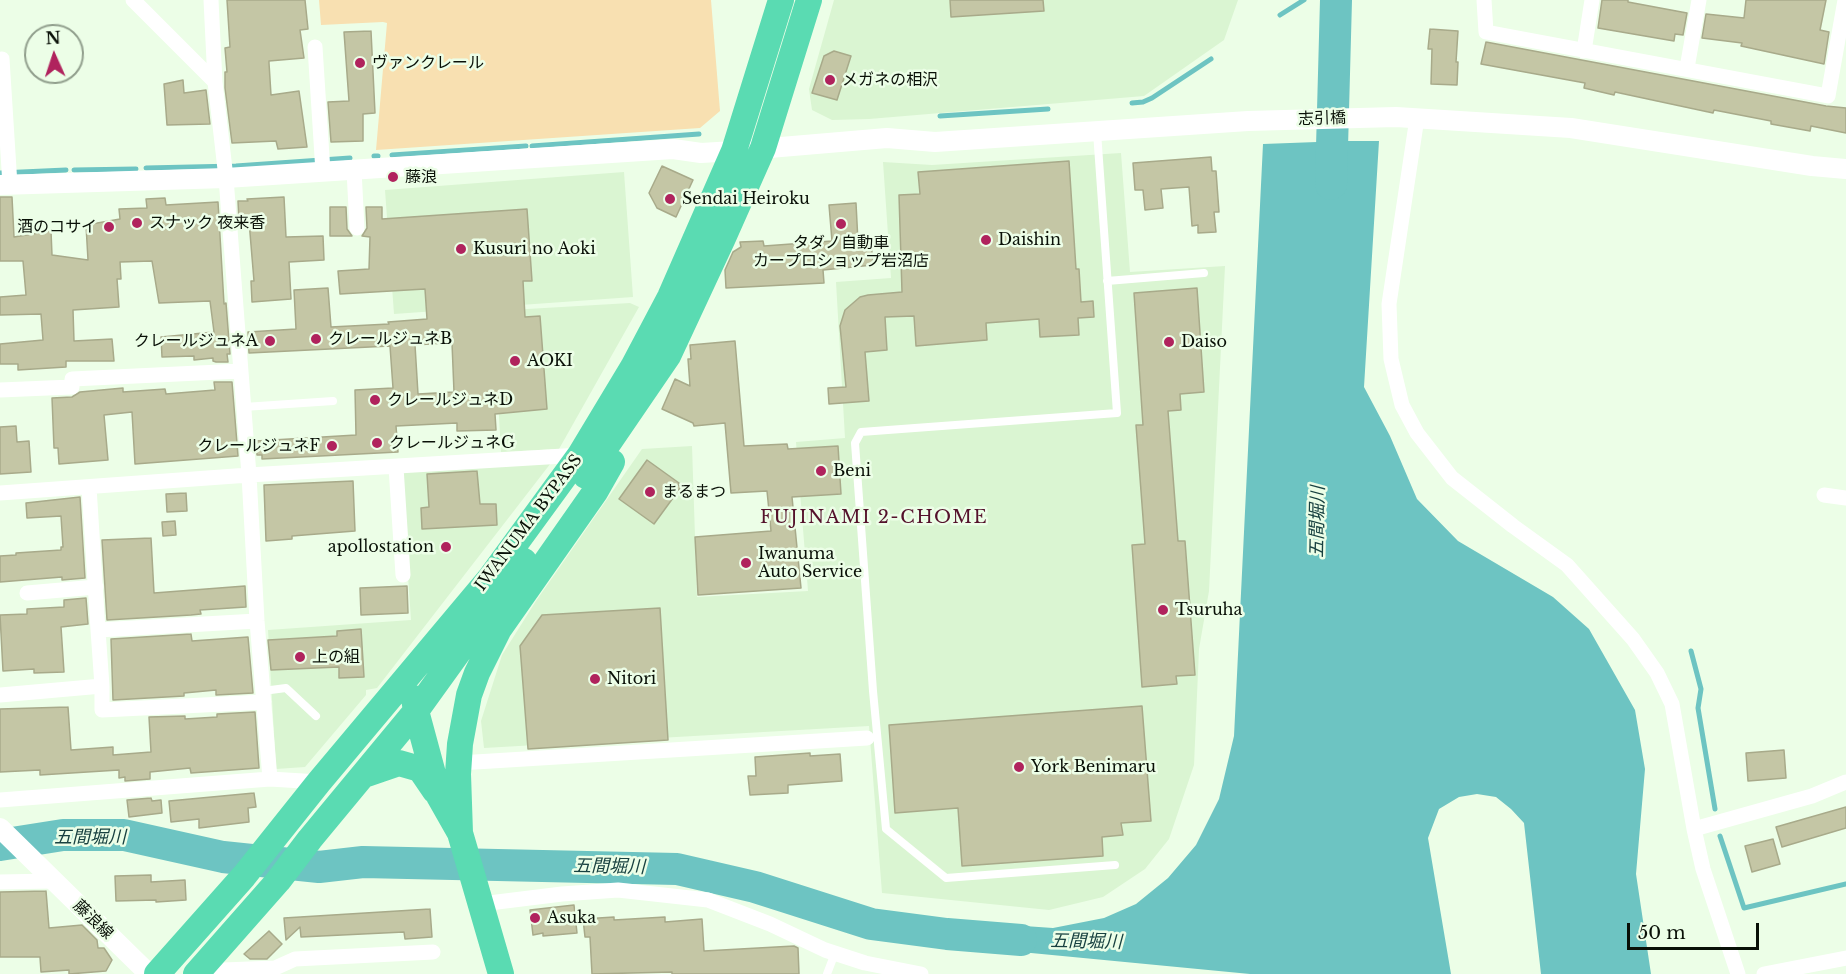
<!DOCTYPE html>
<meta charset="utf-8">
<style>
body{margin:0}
#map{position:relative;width:1846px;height:974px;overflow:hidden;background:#ecfee7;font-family:"Libre Baskerville",serif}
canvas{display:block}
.north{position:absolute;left:24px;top:24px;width:60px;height:60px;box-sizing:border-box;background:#ecfee7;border:2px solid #919f8d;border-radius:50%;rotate:357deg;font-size:16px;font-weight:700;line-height:24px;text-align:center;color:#091007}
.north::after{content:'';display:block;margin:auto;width:21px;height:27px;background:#b0235d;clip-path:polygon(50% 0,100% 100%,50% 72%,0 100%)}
.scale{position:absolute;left:1627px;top:923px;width:132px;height:27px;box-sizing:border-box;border:3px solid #091007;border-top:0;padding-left:8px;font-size:18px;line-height:21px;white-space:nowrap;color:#091007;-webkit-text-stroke:4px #ecfee7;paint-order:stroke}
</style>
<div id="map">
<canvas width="1846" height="974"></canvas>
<div class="north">N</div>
<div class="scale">50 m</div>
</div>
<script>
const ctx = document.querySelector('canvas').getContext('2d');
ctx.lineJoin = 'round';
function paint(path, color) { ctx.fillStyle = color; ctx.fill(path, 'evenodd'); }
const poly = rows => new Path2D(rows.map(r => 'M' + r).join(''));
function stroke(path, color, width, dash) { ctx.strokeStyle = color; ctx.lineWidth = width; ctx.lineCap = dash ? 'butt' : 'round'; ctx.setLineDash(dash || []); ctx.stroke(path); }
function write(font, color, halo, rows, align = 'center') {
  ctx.font = font + ' "Libre Baskerville","Noto Sans JP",serif'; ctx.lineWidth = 5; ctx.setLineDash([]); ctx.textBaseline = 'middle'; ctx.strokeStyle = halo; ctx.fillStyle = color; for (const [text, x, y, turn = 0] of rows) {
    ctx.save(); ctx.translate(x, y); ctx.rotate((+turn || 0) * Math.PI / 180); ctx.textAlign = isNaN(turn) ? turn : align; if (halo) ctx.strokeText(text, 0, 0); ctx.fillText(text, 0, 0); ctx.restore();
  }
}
paint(poly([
 [834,0,1238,0,1224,40,1144,96,869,119,832,120,812,110,809,89],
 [1121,153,1130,272,1225,266,1209,591,1199,649,1194,765,1169,839,1145,869,1103,897,1049,910,882,893,869,726,484,748,481,721,502,655,536,601,642,449,692,446,697,597,808,591,796,442,845,438,836,282,891,278,883,162,932,165],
 [624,172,633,297,394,314,385,190],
 [630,303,639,307,559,449,501,452,493,311],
 [554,459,377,688,366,690,366,695,305,767,276,769,268,630,411,620,401,474,404,470]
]), '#daf5d2');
paint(poly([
 [319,0,711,0,720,111,700,128,376,150,387,23,383,22,321,25]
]), '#f8e0b1');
paint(poly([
 [1344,141,1379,141,1364,387,1390,436,1417,499,1458,541,1553,597,1589,629,1635,710,1645,769,1636,874,1651,974,1541,974,1524,823,1511,809,1496,797,1477,794,1459,797,1439,809,1428,838,1451,974,1250,974,979,948,981,923,1053,928,1104,918,1136,904,1168,878,1196,845,1219,799,1234,736,1263,144]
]), '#6dc4c2');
stroke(poly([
 [1280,15,1304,0],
 [1132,103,1143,102,1152,98,1211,59],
 [940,116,1048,109],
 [532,146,699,134],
 [392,155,526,146],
 [374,156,378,156],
 [146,168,236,166,350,158],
 [74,170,136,169],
 [0,173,66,170],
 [1691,651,1701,689,1698,708,1715,809],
 [1720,836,1744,908,1846,884]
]), '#6dc4c2', 5);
stroke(poly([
 [1331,184,1336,0],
 [0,845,63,835,124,835,223,857,319,867,363,862,677,869,755,887,871,924,947,934,1021,940]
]), '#6dc4c2', 32);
const building = poly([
 [227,0,305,0,308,29,300,30,304,58,269,61,269,63,271,95,299,91,307,147,278,149,276,141,232,143,225,88,225,72,227,72,225,48,230,47,227,0],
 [950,0,1043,0,1044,11,951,17,950,0],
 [1602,0,1628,0,1628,2,1687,13,1683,35,1675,34,1674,41,1598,28,1602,0],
 [1746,0,1826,0,1820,30,1829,32,1824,64,1741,46,1742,43,1702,38,1706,14,1744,18,1746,0],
 [1430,29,1458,31,1456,62,1458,62,1457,85,1431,84,1432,49,1428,49,1430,29],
 [371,31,375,113,363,114,363,141,331,142,328,102,349,101,344,32,371,31],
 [1486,42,1826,106,1846,108,1846,133,1811,126,1810,131,1771,124,1771,121,1714,110,1713,113,1615,92,1614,95,1584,88,1585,83,1481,64,1486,42],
 [834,51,851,56,837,100,812,93,824,56,834,51],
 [183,80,184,93,206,90,210,124,167,125,164,84,183,80],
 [1211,157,1212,171,1216,171,1219,212,1214,212,1216,232,1198,233,1198,225,1192,226,1189,187,1161,189,1163,208,1145,210,1143,190,1135,190,1133,163,1211,157],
 [1069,161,1076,269,1079,269,1081,302,1093,301,1094,317,1078,318,1079,335,1040,337,1039,319,986,323,987,340,916,346,914,316,885,317,887,350,865,352,869,401,829,404,828,388,846,387,840,326,845,310,860,297,868,295,902,292,899,195,920,194,918,172,1069,161],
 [662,166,693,180,676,217,657,208,649,193,662,166],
 [0,197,12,197,14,237,51,231,52,255,88,260,86,225,120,219,119,209,147,208,146,199,165,198,166,205,218,202,224,304,226,303,230,354,227,354,228,362,216,362,213,361,213,358,194,360,194,356,162,357,161,337,214,332,210,301,159,303,152,261,120,262,121,279,117,279,119,307,73,310,74,341,112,339,114,361,66,361,66,367,18,370,18,364,0,364,0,344,43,340,41,314,0,315,0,297,26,295,23,261,0,261,0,197],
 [284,197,286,237,323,236,324,260,289,262,291,299,252,302,251,281,254,281,249,221,239,221,238,201,248,201,247,199,284,197],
 [856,203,858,242,871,241,873,265,823,270,824,283,726,288,725,270,733,252,741,247,740,242,763,241,764,246,832,241,829,205,856,203],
 [330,207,346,207,347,229,352,236,330,236,330,207],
 [366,207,382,207,382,219,527,209,532,281,523,281,525,317,540,316,547,409,495,414,496,430,457,431,457,423,396,426,398,452,262,459,262,455,257,455,256,441,356,435,355,390,393,388,390,346,249,353,248,332,296,329,294,290,328,288,331,327,389,324,388,322,427,319,425,289,340,294,338,271,369,269,370,237,362,236,367,228,366,207],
 [445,343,452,343,454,392,418,394,415,345,445,343],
 [1197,288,1204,392,1180,394,1181,410,1168,411,1178,541,1185,541,1195,675,1176,676,1177,684,1142,687,1132,545,1145,544,1136,425,1143,425,1134,293,1197,288],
 [735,341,744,446,787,444,788,449,838,446,841,494,792,497,801,588,698,595,695,537,771,531,767,491,731,493,725,423,694,426,693,423,662,409,675,379,690,386,688,359,691,359,690,345,735,341],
 [214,382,232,382,238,456,135,464,132,412,104,415,108,460,59,464,58,448,54,448,52,398,72,397,80,392,123,388,123,392,165,389,166,394,215,390,214,382],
 [16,426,17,442,29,441,31,472,0,474,0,427,16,426],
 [647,460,679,483,678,485,681,487,654,524,619,499,647,460],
 [477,471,480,504,496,504,497,525,422,529,421,508,429,507,427,474,477,471],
 [353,481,355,531,292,536,292,539,266,541,264,485,353,481],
 [186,493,187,511,167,512,166,494,186,493],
 [80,497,85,578,62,580,62,577,0,582,0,556,16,555,16,553,61,550,61,547,63,547,61,516,27,518,26,503,80,497],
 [175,521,176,535,163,536,162,522,175,521],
 [151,538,154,593,245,586,246,607,200,610,201,614,191,615,107,620,102,540,151,538],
 [407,586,408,613,361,615,360,588,407,586],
 [86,598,88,624,61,627,64,672,34,673,34,669,3,671,0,615,27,614,27,609,64,607,64,600,86,598],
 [660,608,668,740,528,749,520,646,542,615,660,608],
 [361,629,364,677,339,678,339,667,271,670,268,640,337,636,337,631,361,629],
 [191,634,192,641,248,637,253,693,216,695,216,690,184,693,184,696,113,700,111,639,191,634],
 [1142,706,1151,821,1121,823,1123,835,1102,837,1103,856,962,866,958,808,895,813,889,725,1142,706],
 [68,707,71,750,113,747,113,755,151,752,149,717,185,716,185,719,217,717,217,714,255,712,259,768,191,773,190,768,150,772,150,779,125,781,125,777,119,778,119,770,40,775,40,770,0,772,0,709,68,707],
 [1784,750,1786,778,1748,781,1746,753,1784,750],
 [810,753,810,756,840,754,842,781,788,785,788,793,750,795,748,776,756,776,755,757,810,753],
 [254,793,256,807,248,808,249,822,199,828,199,819,171,822,169,801,254,793],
 [151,798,152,801,161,800,162,813,129,817,127,800,151,798],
 [1846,807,1846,828,1782,847,1776,827,1846,807],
 [1773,839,1780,864,1752,872,1745,846,1773,839],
 [151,875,151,882,185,880,186,900,156,902,156,900,116,901,115,876,151,875],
 [46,891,49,928,82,925,97,940,98,948,104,948,112,960,106,971,69,974,69,970,41,972,40,957,0,957,0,892,46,891],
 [574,905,577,933,543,936,543,933,533,935,530,910,574,905],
 [430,909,432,937,405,939,404,932,301,937,300,927,286,940,284,918,430,909],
 [614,917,614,920,665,917,665,922,702,919,704,951,794,946,798,948,799,974,672,974,672,972,592,974,590,937,585,937,583,919,614,917],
 [269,931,282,944,267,959,250,959,244,954,269,931]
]);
paint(building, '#c4c6a5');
stroke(building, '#a8aa8a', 1.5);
stroke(poly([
 [1097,132,1117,413,861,432,855,443,873,691,886,829,946,878,1115,865],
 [1107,281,1204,273],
 [244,407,333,401],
 [263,691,286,688,316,716],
 [827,974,835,953]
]), '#fff', 8);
stroke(poly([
 [133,0,215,82],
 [211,0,215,82,226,178,249,475,257,621,270,779,319,782],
 [1484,0,1486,32,1828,96,1845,0],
 [315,47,323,172],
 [1584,51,1592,0],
 [2,59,10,185],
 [1687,68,1699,0],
 [1417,118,1389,304,1391,359,1402,405,1417,433,1452,478,1513,526,1567,565,1633,639,1657,673,1672,704,1694,829,1703,869,1738,974],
 [354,170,357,228],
 [0,390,72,387,72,379,241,371],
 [396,467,403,575],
 [89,487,98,630],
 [0,493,249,475,580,455],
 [1824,495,1846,498],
 [27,593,96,587],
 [102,686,98,630,257,621],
 [0,695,102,686,102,710,264,702],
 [459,763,867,738],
 [0,800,270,779],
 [1694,829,1812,796,1846,782],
 [0,882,53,881],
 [481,904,562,894,618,890,708,900,770,924,825,950,865,963,921,974],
 [198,971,275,968,295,959,433,952],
 [1764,974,1846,958]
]), '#fff', 15);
stroke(poly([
 [0,185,226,178,673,149,701,153,734,151,887,138,935,142,1248,121,1396,117,1571,128,1812,166,1846,169],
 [0,828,149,974]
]), '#fff', 20);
stroke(poly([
 [586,476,668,356,723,238,763,148,809,0],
 [414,698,416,711,439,796,460,833,501,974],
 [364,775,399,763,420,769,435,791],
 [460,833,458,774,460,744,469,695,477,673,499,629,595,492,612,462],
 [157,974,244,876,319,782,491,577,580,455,633,367,670,297,734,151,781,0],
 [196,974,278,881,310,839,416,711,524,561]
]), '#5adbb2', 26);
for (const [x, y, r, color] of [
 [360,63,6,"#b0235d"],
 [830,80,6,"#b0235d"],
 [393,177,6,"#b0235d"],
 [670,199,6,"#b0235d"],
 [137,223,6,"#b0235d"],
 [841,224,6,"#b0235d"],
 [109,227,6,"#b0235d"],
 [986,240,6,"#b0235d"],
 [461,249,6,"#b0235d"],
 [316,339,6,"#b0235d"],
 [270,341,6,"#b0235d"],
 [1169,342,6,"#b0235d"],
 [515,361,6,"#b0235d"],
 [375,400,6,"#b0235d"],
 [377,443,6,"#b0235d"],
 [332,446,6,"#b0235d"],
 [821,471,6,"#b0235d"],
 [650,492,6,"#b0235d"],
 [446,547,6,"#b0235d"],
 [746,563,6,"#b0235d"],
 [1163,610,6,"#b0235d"],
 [300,657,6,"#b0235d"],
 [595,679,6,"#b0235d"],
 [1019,767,6,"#b0235d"],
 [535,918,6,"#b0235d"]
]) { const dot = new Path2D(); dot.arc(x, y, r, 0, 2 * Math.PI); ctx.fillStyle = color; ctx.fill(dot); stroke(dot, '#ecfee7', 2); }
write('16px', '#091007', '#ecfee7', [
 ["ヴァンクレール",372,63],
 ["メガネの相沢",842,80],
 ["藤浪",405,177],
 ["Sendai Heiroku",682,199],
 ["スナック 夜来香",149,223],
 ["酒のコサイ",97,227,"right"],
 ["Daishin",998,240],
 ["タダノ自動車",841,243,"center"],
 ["カープロショップ岩沼店",841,261,"center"],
 ["Kusuri no Aoki",473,249],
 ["クレールジュネB",328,339],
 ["クレールジュネA",258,341,"right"],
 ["Daiso",1181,342],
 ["AOKI",527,361],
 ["クレールジュネD",387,400],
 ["クレールジュネG",389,443],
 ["クレールジュネF",320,446,"right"],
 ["Beni",833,471],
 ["まるまつ",662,492],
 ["apollostation",434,547,"right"],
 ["Iwanuma",758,554],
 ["Auto Service",758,572],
 ["Tsuruha",1175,610],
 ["上の組",312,657],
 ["Nitori",607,679],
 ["York Benimaru",1031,767],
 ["Asuka",547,918]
], 'left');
write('16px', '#091007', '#ecfee7', [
 ["志引橋",1322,119,-2],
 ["IWANUMA BYPASS",529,523,-53],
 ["藤浪線",93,920,44]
]);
ctx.letterSpacing = '1.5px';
write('18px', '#54112b', '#ecfee7', [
 ["FUJINAMI 2-CHOME",874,518]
]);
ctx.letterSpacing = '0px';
write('italic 18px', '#184140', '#ecfee7', [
 ["五間堀川",1318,522,-89],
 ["五間堀川",90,838],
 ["五間堀川",609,867,1],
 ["五間堀川",1086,942,1]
]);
</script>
